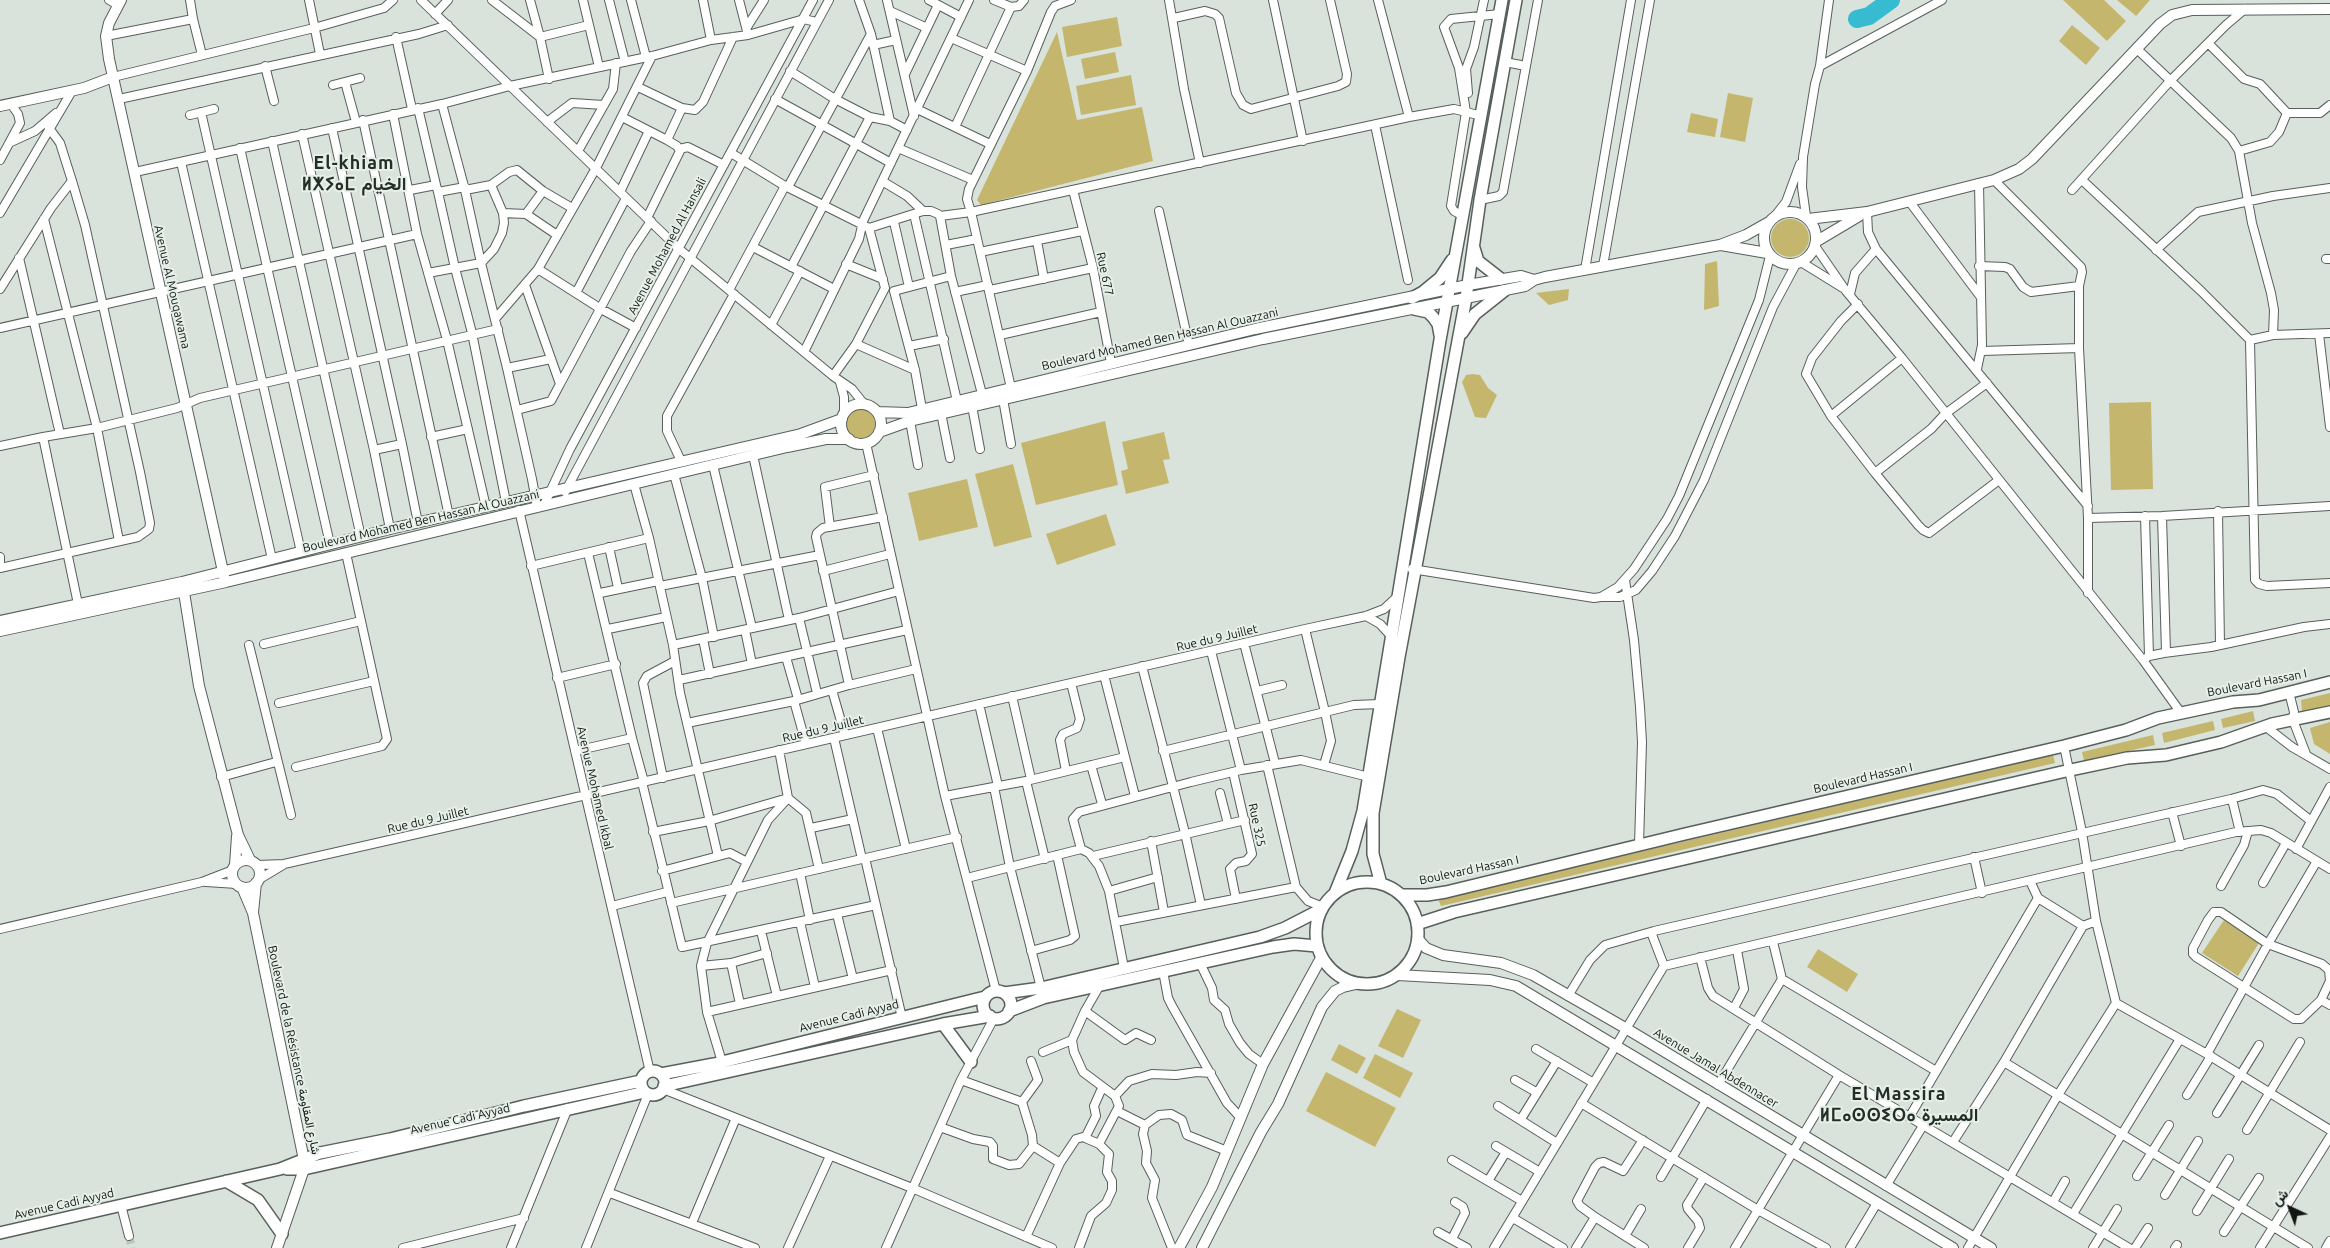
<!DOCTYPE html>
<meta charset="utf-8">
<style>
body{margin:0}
#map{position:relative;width:2330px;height:1248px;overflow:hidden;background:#d9e3dc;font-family:Ubuntu,Vazirmatn,sans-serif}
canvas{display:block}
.north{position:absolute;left:2265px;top:1183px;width:50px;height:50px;-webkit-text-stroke:4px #e6f0e9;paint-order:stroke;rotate:317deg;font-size:14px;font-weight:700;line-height:20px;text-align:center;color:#121613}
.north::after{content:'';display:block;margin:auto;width:18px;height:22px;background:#121613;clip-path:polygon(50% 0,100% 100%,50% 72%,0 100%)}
</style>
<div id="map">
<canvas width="2330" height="1248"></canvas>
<div class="north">ش</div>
</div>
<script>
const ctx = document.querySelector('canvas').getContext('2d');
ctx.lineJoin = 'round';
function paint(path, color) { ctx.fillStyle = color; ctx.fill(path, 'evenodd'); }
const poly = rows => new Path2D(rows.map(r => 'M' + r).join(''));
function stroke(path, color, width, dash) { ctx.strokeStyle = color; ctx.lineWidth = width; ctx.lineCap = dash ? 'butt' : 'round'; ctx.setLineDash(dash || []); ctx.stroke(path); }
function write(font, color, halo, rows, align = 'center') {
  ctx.font = font + ' Ubuntu,Vazirmatn,"Noto Sans Tifinagh",sans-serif'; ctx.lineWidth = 4; ctx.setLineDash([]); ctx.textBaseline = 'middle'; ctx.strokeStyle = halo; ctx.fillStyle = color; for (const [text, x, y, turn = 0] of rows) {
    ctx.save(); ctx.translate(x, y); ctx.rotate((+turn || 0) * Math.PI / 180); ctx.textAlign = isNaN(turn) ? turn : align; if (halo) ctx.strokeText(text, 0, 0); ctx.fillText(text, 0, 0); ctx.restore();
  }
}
paint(poly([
 [2063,0,2104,0,2126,21,2107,41],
 [2117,0,2150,0,2136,16],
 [1117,17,1122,46,1067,57,1062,27],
 [2072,25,2100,48,2086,65,2059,41],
 [1057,32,1077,120,1142,107,1153,161,981,205,977,200],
 [1115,52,1119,72,1085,79,1081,59],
 [1131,75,1136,105,1081,115,1076,86],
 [1728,93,1753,98,1745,142,1720,137],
 [1691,113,1718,119,1715,137,1687,132],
 '1771 238a19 19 0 1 1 38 0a19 19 0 1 1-38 0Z',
 [1717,261,1719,306,1704,310,1705,264],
 [1569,289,1568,300,1549,305,1536,293],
 [1473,374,1480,375,1488,388,1497,395,1486,418,1475,417,1462,382,1466,375],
 [2151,402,2153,489,2111,490,2109,403],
 '845 424a15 15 0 1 1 30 0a15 15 0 1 1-30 0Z',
 [1105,421,1118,485,1036,505,1021,443],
 [1164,432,1170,459,1163,460,1169,483,1126,494,1121,471,1128,469,1122,442],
 [1013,464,1032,537,994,547,975,474],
 [967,479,978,527,919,541,908,493],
 [1106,514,1116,545,1057,565,1046,534],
 [2330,693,2330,705,2302,712,2301,700],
 [2253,711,2255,721,2223,728,2221,719],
 [2213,721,2215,730,2164,743,2162,733],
 [2330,722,2330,754,2314,744,2310,728],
 [2153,735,2155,745,2084,761,2082,752],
 [2053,755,2055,763,1441,906,1438,899],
 [2224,920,2259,943,2238,976,2202,953],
 [1818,949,1858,974,1847,992,1807,967],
 [1397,1009,1421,1020,1403,1058,1378,1046],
 [1339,1044,1366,1058,1357,1074,1331,1060],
 [1375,1054,1413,1073,1400,1098,1363,1078],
 [1326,1072,1396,1108,1375,1147,1306,1111]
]), '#c5b66e');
stroke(poly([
 [1857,19,1869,16,1891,0]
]), '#36bbd0', 18);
stroke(poly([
 [129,1236,132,1248]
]), '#bbc4be', 8, [8, 4]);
const minor = poly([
 [109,0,118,5],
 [190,0,193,19,202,55],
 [309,0,320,54],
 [421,0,678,248,833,376,852,389,864,404],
 [492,0,540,37,549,79],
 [530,0,540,37,589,25],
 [583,0,599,67],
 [609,0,625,62],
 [631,0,646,57],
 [703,0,711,40],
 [739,0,748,35],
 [887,0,914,116],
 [929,0,961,17],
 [994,0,1011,7,1019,6,1024,0],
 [1071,0,1055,6,1051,12,1027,71,969,189,967,199,971,212,1409,117,1454,109,1482,116],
 [1169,0,1184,89,1200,163],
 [1273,0,1303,141],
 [1378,0,1409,117],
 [890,11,927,28],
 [435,14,448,0],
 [1174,18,1205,11,1215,14,1219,18,1236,93,1243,105,1251,109,1338,86,1346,82,1347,74,1330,0],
 [747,27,764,0],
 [871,34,890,121,907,130],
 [106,36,193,19],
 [396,37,412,109],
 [951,38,1027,71],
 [2208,43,2244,79,2260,84,2287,113,2320,113,2330,105],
 [873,45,896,40],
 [2137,49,2231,138,2239,151,2252,223,2271,293,2274,310,2273,335],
 [1505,62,1526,66],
 [265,66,274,101],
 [1820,66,1942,0],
 [790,71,835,99,870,117,890,121],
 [905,74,938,5],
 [113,77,314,28,384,8,393,0],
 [345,82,356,122],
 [333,85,360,78],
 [638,87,682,108],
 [1468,93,1466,69,1474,47,1484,0],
 [119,99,419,34,448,25],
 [775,99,891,163],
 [442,104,465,190,481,263,507,368,532,479,537,507],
 [418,108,436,185],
 [917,109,990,144],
 [201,112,301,552],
 [393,114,417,234,447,340,486,507],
 [190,115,214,109],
 [622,117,667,140,677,146,680,151,647,218],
 [363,120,449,516],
 [547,122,572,103,604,105],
 [1375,125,1408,280],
 [955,127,1011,7],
 [332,128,402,444,418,523],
 [302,134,374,450,390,529],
 [667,140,682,108,695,110,703,102,733,37],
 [272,141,361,537],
 [11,142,35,131,56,113],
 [240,148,330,544],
 [898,148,973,180],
 [679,149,688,147,724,165],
 [578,151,613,89,616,63],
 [2239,151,2270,142,2279,132,2287,113],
 [731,153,785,186,869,228,923,211,931,211,938,214,940,216,951,276,982,394],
 [0,160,20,123,18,114,11,104],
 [181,162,272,559],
 [135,172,442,104,510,86,652,56,711,40,748,35,804,19,816,22],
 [1994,180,2081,267,2082,272,2079,286,2079,348,2088,518,2088,593],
 [2082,180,2201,291,2250,340,2255,580,2259,584,2267,586,2330,583],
 [882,181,907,196,923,211],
 [788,187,871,34,859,0],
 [410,190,436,185,438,192,465,187],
 [465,190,491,185,509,172,517,170,543,191,572,208],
 [1073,190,1093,268,1111,363],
 [2072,190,2170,81,2226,25,2245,9],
 [438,192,455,268,472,333,506,502],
 [620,192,649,131],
 [1480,200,1499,196,1503,192,1538,0],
 [1909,201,1980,296],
 [1159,211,1189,345],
 [1867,212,1868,232,1876,249,2088,506],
 [0,213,72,91],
 [503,213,526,214,543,191],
 [526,214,557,235],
 [914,214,957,401],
 [940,216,971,212,1011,388],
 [1463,216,1454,211,1451,206,1466,112,1459,68,1444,27,1451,19,1500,14],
 [1806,216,1802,187,1803,157,1815,84,1820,66,1829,0],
 [1774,217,1786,202,1800,164],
 [44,219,97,428,119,541],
 [894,222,909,287],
 [1037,241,1044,279],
 [946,245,977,239],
 [1815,246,1846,291,1902,358,2143,660,2181,713],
 [753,247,834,289],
 [2156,250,2198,212,2273,196,2330,188],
 [980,252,1082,231],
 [19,258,60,434],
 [2326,259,2330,259],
 [1801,262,1843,288],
 [846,264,883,279],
 [1603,266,1650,0],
 [1979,266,2005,267,2010,269,2023,287,2031,292,2079,286],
 [791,267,870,117],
 [538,269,601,309,636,328],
 [1585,270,1631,0],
 [428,273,481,263,494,249,502,233,504,223,503,213,491,185],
 [0,289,51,208,72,181,60,143,49,128],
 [729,290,785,186],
 [990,290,1093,268],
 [955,292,988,285],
 [576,293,626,198],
 [1850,294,1855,273,1876,249],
 [1858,304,1841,321,1812,358,1806,374,1831,416,1875,473,1918,525,1923,530,1929,533,1999,480],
 [495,319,538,269,596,168,652,56],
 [771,325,800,271],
 [0,328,417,234],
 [2319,334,2330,427],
 [1000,335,1101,312],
 [2250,340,2273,335,2330,333],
 [856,344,915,370],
 [909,346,944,339],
 [1982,351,2079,348],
 [804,352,859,239,863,221,969,0],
 [507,368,551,359],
 [1977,369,1982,345,1979,183],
 [833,376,856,344,885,288,869,228],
 [840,382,844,397,844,414],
 [560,384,631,251,651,221],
 [1003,399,1011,444],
 [972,406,980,449],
 [922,409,915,370,894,291,951,276],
 [517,410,551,401,560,384,525,285],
 [941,413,950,458],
 [1831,416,1902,358],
 [910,421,918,465],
 [431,437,468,429],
 [866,443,945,796,996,991],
 [0,446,43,437],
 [374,450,402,444],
 [753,455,789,620],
 [681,461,667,431,667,416,734,294],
 [713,465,752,628],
 [1875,473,1931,429,1945,414,1987,383],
 [674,474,702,578,714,637],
 [634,484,649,538,673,645,680,693,718,856],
 [565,492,829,0],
 [544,505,570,449,813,0],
 [519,510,650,1072],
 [2218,511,2220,645],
 [2145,516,2149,656],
 [2162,516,2166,652],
 [2088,518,2162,516,2330,506],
 [830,527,825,487,874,475],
 [609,547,618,588],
 [588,553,632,738],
 [0,557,0,568,138,537,149,529,150,523,140,472,85,225,72,181],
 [531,566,649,538],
 [1412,569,1594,598,1601,597,1618,587,1634,569,1667,519,1679,496,1759,300,1770,256],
 [823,571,890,554],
 [1625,580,1634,640,1640,707,1642,742,1639,845],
 [660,586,820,555],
 [600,593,658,581],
 [1601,597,1620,597,1636,590,1652,571,1675,536,1704,480,1773,307,1796,264],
 [78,604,43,437,97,428,177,408,200,398,498,329],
 [1366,616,1380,624,1392,637],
 [799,618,817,693],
 [608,629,666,617],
 [1305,629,1325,712,1354,705,1380,704],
 [745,630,752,664],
 [703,639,710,674],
 [1244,643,1275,763],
 [264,644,361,621],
 [249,645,291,815],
 [673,645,799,618,899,591],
 [1211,651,1241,770],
 [786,657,798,699],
 [2143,660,2149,656,2164,653,2211,647,2304,627,2330,624],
 [1142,666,1185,833,1201,905],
 [1104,675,1135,796],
 [557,678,616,664],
 [679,680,907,630],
 [849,685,916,669],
 [832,690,845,735],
 [1257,691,1282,685],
 [2289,692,2294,712,2293,720,2306,754],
 [1012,696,1031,779],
 [794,701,806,744],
 [279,703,374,681],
 [979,704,998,786],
 [687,723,794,701,849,685,816,537,817,533,823,528,883,517],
 [2265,726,2292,747,2330,769],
 [877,728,906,849],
 [834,738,862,859],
 [2064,746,2082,832,2096,921,2116,1003],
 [575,751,632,738,644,782],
 [1163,751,1325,712,1331,741,1324,765],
 [1091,765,1102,804],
 [1267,765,1296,887],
 [296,767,382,746,387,739,346,553],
 [1066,771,1060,740,1063,734,1077,728,1080,719,1071,683],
 [1233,772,1252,854,1246,861,1236,863,1230,869,1236,899],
 [221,777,276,762],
 [663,778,643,683,647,676,675,661],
 [1026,781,1045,859],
 [642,782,682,947,876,905],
 [994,787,1010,867,1041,988],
 [1220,793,1228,824],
 [945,796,1026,781,1125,757],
 [2232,799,2240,832],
 [2172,812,2181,846],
 [811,828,853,819],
 [653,832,709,821,788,798,806,813,819,869],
 [1151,841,1164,912],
 [1081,849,1073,819,1079,812,1191,782,1241,770,1301,760,1369,777],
 [2296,849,2330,787],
 [1093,856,1245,820],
 [1974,857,1982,893],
 [865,858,902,1018],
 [257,865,284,864,456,825,1305,629,1366,616,1384,609,1398,596],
 [662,871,730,853,747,862],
 [800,873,810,920],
 [967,878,1081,849,1089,853,1099,866,1109,891,1124,968],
 [258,880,283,865],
 [206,882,237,884],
 [2263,883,2286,843],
 [2221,886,2244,845,2248,831],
 [1109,891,1158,877],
 [2038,898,2083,926],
 [671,903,957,837],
 [612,906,667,892],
 [2214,912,2221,912,2268,944,2322,964,2329,970,2330,981,2321,1000,2301,1019,2294,1019,2196,957,2193,954,2193,948,2208,920,2214,912],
 [837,914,853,979],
 [800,922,815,987],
 [1116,922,1296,887,1308,901,1323,907],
 [0,929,202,882,233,870],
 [761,931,777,996],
 [1651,932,1664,966],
 [1031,951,1070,940,1075,936,1057,855],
 [1700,957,1708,988,1713,996,1839,1075,2129,1248],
 [1200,963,1212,988,1214,1000,1225,1010,1229,1024,1240,1043,1249,1054,1263,1064],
 [701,966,731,963],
 [1163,971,1168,998,1172,1006,1227,1103,1241,1118],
 [1782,979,1936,1071],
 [1568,996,1590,960,1605,945,1654,931,2231,799,2263,790,2277,794,2311,821],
 [2321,1000,2330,1005],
 [740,1004,731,963,767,953],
 [1734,1008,1744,989,1737,950],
 [1085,1011,1125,1040,1136,1033,1151,1040],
 [707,1012,892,970],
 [1536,1049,1592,1082],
 [1043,1052,1072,1040],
 [2207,1054,2268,944,2317,861],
 [722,1062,707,1012,701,966,703,958,707,943,768,820,788,798,779,750],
 [2004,1062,2308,1248],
 [961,1080,1022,1102,1032,1135,1033,1146,1060,1163],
 [1515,1080,1536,1092],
 [1718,1085,1782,979,1773,942],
 [663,1089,912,1188,1052,1248],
 [2187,1095,2211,1056],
 [1115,1096,1129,1081,1152,1074,1176,1075,1197,1072,1211,1073],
 [1022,1102,1038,1080,1031,1061],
 [1581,1103,1758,1210,1826,1248],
 [1498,1106,1557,1143],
 [1117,1111,1145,1125,1143,1134,1147,1151,1146,1163,1155,1180,1152,1198,1172,1248],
 [2217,1113,2259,1045],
 [1910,1116,2038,898,2030,881],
 [1521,1119,1557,1061],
 [1145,1125,1159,1115,1171,1114,1182,1120,1187,1135,1227,1151],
 [940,1127,973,1139,990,1142,993,1146,993,1159,1009,1165,1019,1164,1033,1146],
 [2247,1130,2300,1042],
 [1085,1138,1096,1116,1094,1106,1102,1088],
 [1953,1142,2004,1062,2083,926,2096,921],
 [1496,1146,1540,1172],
 [1452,1160,1522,1201],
 [2137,1176,2169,1125],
 [1661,1177,1707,1099],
 [1488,1181,1506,1152],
 [1886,1186,1924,1124],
 [610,1193,755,1248],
 [2165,1195,2198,1141],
 [2053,1202,2065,1181],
 [121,1205,129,1236],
 [2197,1211,2229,1159],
 [2073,1214,2180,1039],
 [1595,1217,1644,1248],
 [1513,1218,1563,1248],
 [692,1223,736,1118],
 [1438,1232,1467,1248],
 [2224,1232,2259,1178],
 [1625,1236,1641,1209],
 [1026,1237,1060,1163,1076,1139,1083,1137,1099,1144,1119,1106,1115,1096,1083,1072,1074,1052,1072,1040,1085,1011,1100,985],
 [1452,1239,1465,1213,1463,1207,1455,1202],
 [403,1248,524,1218],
 [511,1248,568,1108],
 [586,1248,648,1094],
 [788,1248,830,1156],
 [886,1248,961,1080,994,1018],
 [1079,1248,1091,1216,1106,1203,1112,1190,1112,1181,1107,1172,1109,1154,1099,1144],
 [1494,1248,1664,966,2236,832,2261,830,2271,833,2330,869],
 [1576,1248,1595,1217,1580,1206,1577,1201,1595,1167,1599,1163,1604,1162,1623,1171,1643,1140],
 [1688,1248,1700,1228,1698,1221,1688,1209,1687,1205,1704,1177],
 [1735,1248,1839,1075],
 [1850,1248,1877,1203],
 [1968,1248,2058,1095,2116,1003,2207,1054,2330,1130],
 [2093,1248,2117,1209],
 [2135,1248,2148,1228],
 [2175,1248,2177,1245],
 [2260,1248,2330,1137],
 [2326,1248,2330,1241]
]);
const tertiary = poly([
 [121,0,109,23,106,36,109,59,224,576],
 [0,106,84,88,113,77],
 '1764 238a26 26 0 1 1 52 0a26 26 0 1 1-52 0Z',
 [1808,219,1867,212,1994,180,2019,169,2032,159,2160,24,2172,15,2192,10,2330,9],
 [1817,241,1859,216],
 [1721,245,1767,253],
 '841 424a20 20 0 1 1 40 0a20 20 0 1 1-40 0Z',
 [877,412,908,413,1255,329,1468,285,1521,276,1534,280],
 [879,432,910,421,1263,339,1525,286,1534,280,1545,277,1720,245,1746,235,1769,222],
 [183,586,199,686,238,835,250,860],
 [0,621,182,582,390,529,801,434,842,419],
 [0,631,226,582,787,447,826,439,849,439],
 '232 874a14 14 0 1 1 28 0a14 14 0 1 1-28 0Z',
 [235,865,237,836],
 [242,887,253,913,304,1160,304,1169,277,1248],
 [253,912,256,883],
 [1418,939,1426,948,1443,955,1501,963,1533,975,1627,1029,1991,1248],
 [1397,975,1490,980,1516,986,1953,1248],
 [1179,1248,1212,1187,1263,1064,1321,958],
 [1202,1248,1261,1132,1278,1104,1322,1007,1335,991,1343,987,1356,984]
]);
const secondary = poly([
 [1474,248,1478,261,1501,279],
 [1412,298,1423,292,1440,278,1452,260],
 [1414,309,1428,312,1433,317,1438,324,1440,335],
 [1462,333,1475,314,1504,291],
 '1316 933a51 51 0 1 1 102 0a51 51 0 1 1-102 0Z',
 [1381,884,1373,854,1373,813,1399,657,1466,298,1480,200,1516,0],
 [1335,893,1352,851,1363,811,1440,340,1502,0],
 [1401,895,1427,895,1446,892,1685,834,2064,746,2126,730,2158,718,2233,702,2259,700,2330,682],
 [1417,924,1454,912,2066,771,2127,758,2166,755,2221,742,2272,724,2330,712],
 '983 1005a14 14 0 1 1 28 0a14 14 0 1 1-28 0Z',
 [1004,993,1041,988,1260,937,1285,928,1322,909],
 [1009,1011,1043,998,1273,947,1294,944,1317,946],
 [943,1024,971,1062],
 '641 1083a12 12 0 1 1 24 0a12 12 0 1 1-24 0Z',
 [661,1074,714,1064,985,997],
 [664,1086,943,1024,990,1016],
 [287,1169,304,1169,645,1092],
 [226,1181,258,1200,282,1234],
 [0,1233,280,1169,320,1153,390,1139,524,1106,641,1081]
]);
stroke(minor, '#57605a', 10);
stroke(tertiary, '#57605a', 12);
stroke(secondary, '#57605a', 14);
stroke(minor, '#fff', 8);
stroke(tertiary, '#fff', 10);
stroke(secondary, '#fff', 11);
write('12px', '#121613', '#e6f0e9', [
 ["Avenue Mohamed Al Hansali",667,246,-62],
 ["Rue 677",1105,274,78],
 ["Avenue Al Mouqawama",172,287,77],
 ["Boulevard Mohamed Ben Hassan Al Ouazzani",1160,339,-13],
 ["Boulevard Mohamed Ben Hassan Al Ouazzani",421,521,-13],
 ["Rue du 9 Juillet",1217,638,-13],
 ["Boulevard Hassan I",2257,683,-11],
 ["Rue du 9 Juillet",823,729,-13],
 ["Boulevard Hassan I",1863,778,-13],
 ["Avenue Mohamed Ikbal",595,788,77],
 ["Rue du 9 Juillet",428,820,-13],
 ["Rue 325",1257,825,78],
 ["Boulevard Hassan I",1469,870,-12],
 ["Avenue Cadi Ayyad",849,1016,-14],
 ["Boulevard de la Résistance شارع المقاومة",294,1050,78],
 ["Avenue Jamal Abdennacer",1716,1068,31],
 ["Avenue Cadi Ayyad",460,1119,-13],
 ["Avenue Cadi Ayyad",64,1204,-13]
]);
ctx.letterSpacing = '1px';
write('bold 18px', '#252d28', '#e6f0e9', [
 ["El-khiam",354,163],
 ["ⵍⵅⵢⴰⵎ الخيام",354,184],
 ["El Massira",1899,1094],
 ["ⵍⵎⴰⵙⵙⵉⵔⴰ المسيرة",1899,1115]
]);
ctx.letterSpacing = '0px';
</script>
